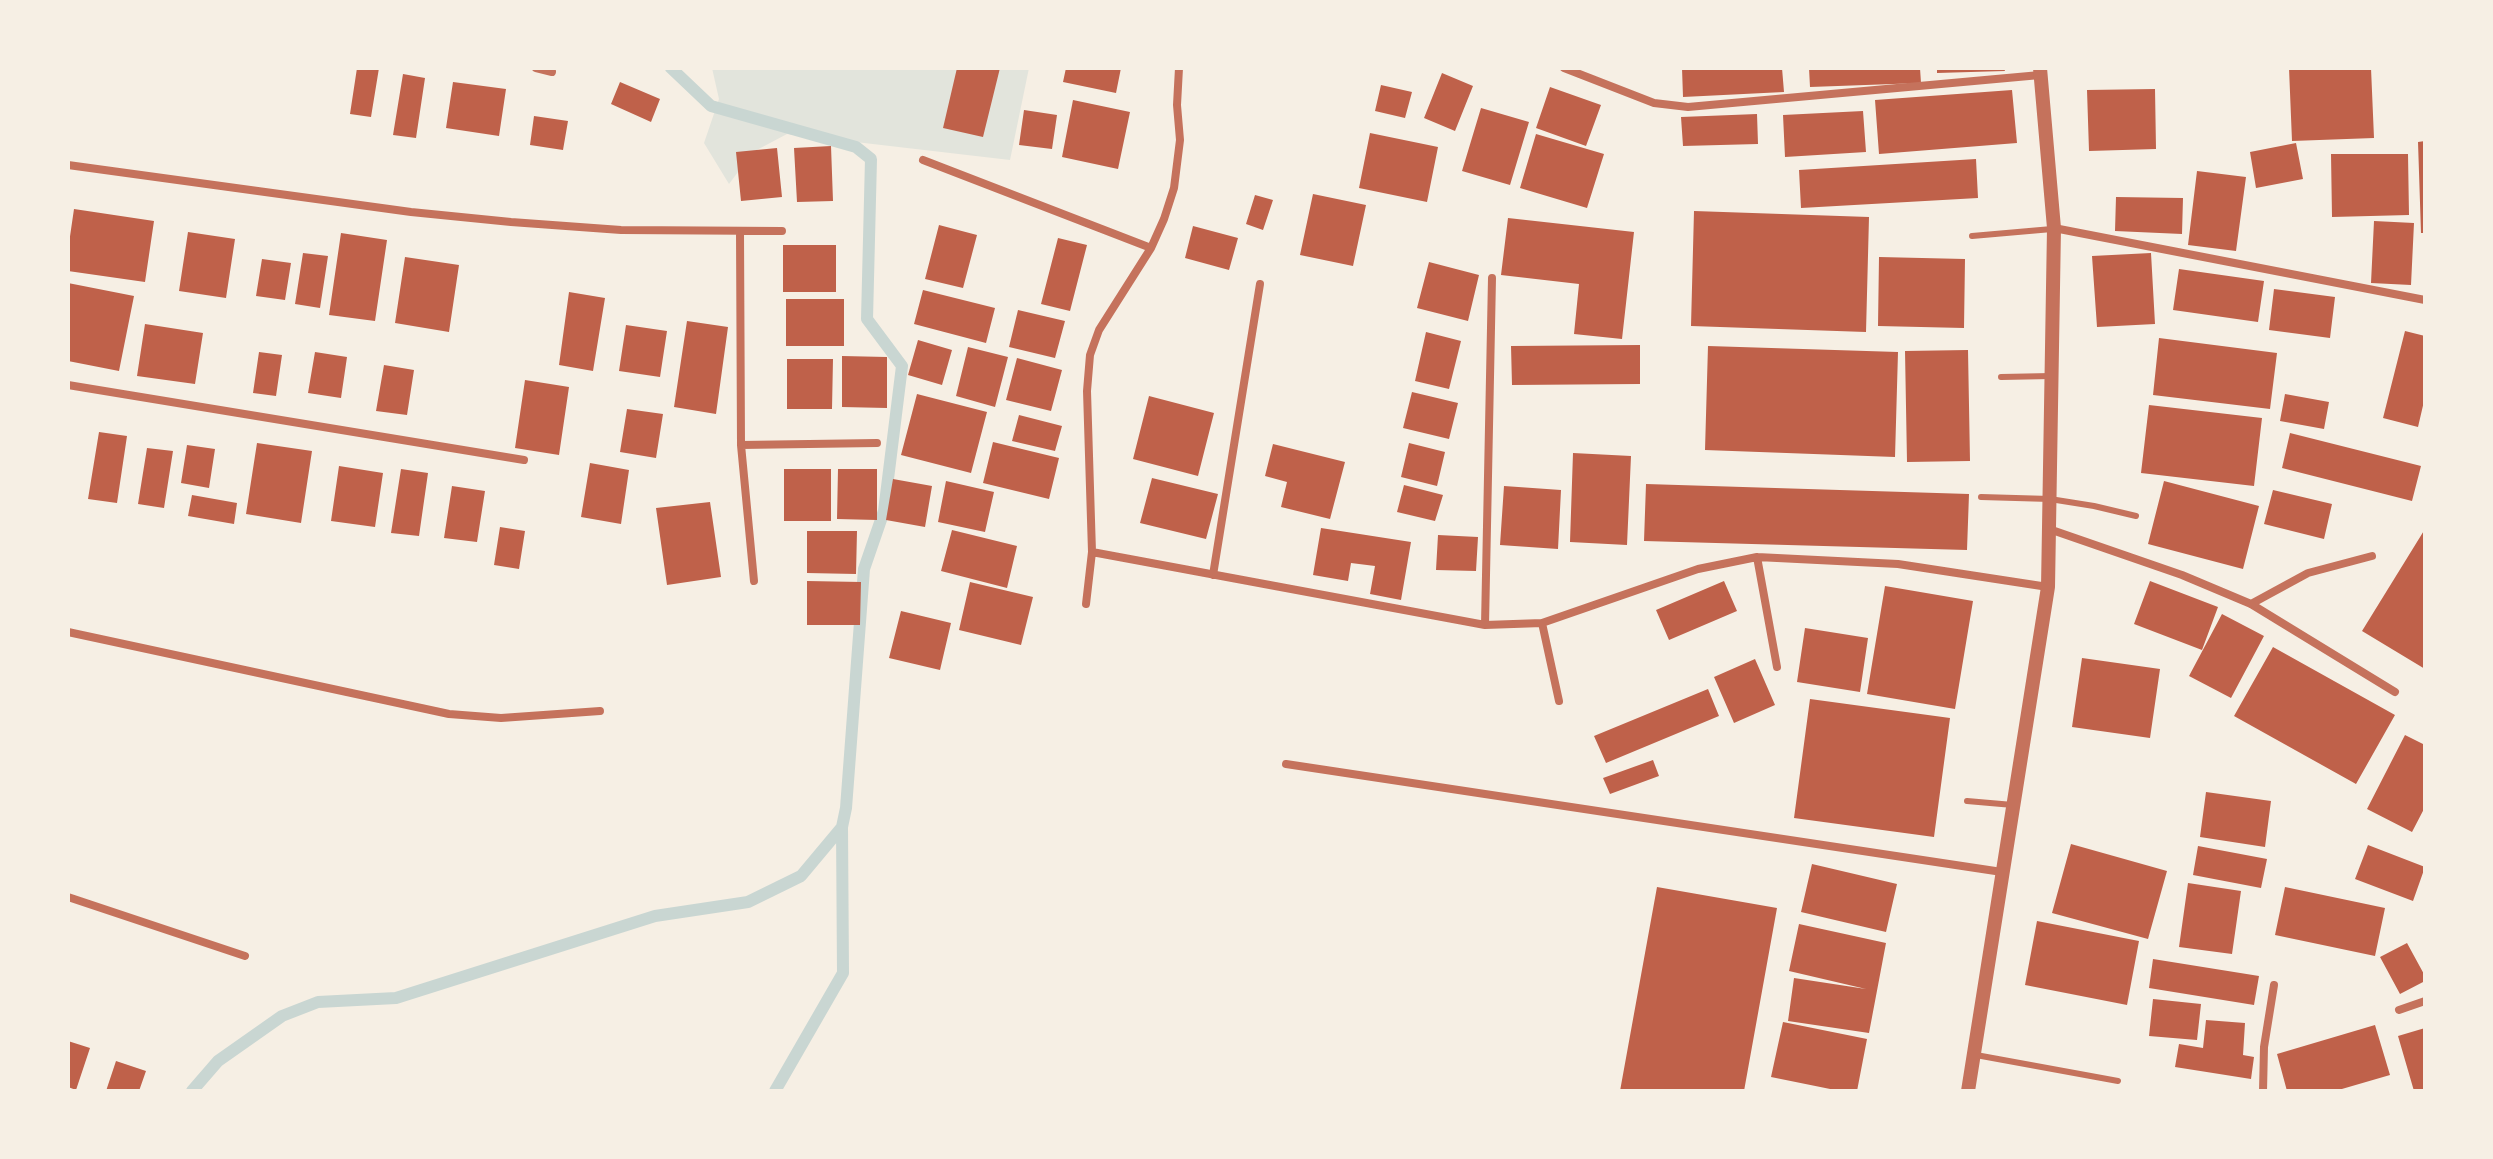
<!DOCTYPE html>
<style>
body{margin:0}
#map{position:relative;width:2493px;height:1159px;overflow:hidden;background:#f6efe4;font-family:"Playfair Display",serif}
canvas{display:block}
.frame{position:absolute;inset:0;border:70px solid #f6efe4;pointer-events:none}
</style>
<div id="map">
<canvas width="2493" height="1159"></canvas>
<div class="frame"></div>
</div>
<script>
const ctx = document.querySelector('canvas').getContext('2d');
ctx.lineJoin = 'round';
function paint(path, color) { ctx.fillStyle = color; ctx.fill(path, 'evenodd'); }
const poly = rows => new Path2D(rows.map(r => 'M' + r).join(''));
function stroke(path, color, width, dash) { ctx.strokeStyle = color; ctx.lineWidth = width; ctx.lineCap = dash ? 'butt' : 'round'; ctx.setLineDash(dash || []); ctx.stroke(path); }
paint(poly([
 [712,68,1029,68,1010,160,787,134,753,152,729,184,704,143,719,99]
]), '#e2e4dc');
stroke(poly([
 [192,1091,218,1061,282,1016,318,1002,396,998,655,916,748,902,801,876,842,827,846,808,864,569,884,511,902,366,867,319,871,159,856,147,711,106,671,68],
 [775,1091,843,973,842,827]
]), '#c9d6d2', 12);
paint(poly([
 [357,68,379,68,371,117,350,114],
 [957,68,1000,68,983,137,943,128],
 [1066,68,1121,68,1116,93,1063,82],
 [1682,68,1782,68,1784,92,1683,97],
 [1809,68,1920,68,1921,83,1810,87],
 [1937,68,2004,68,2005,71,1937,73],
 [2289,68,2371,68,2374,138,2292,141],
 [1442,73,1473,86,1455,131,1424,118],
 [403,74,425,78,416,138,393,135],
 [453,82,506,89,499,136,446,128],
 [620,82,660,99,651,122,611,104],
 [1381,85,1412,92,1405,118,1375,111],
 [1550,87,1601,105,1586,146,1536,128],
 [2155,89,2156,149,2089,151,2087,90],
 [2012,90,2017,143,1879,154,1875,100],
 [1073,100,1130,112,1118,169,1062,157],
 [1481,108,1529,122,1510,185,1462,171],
 [1024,110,1057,115,1052,149,1019,145],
 [1863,111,1866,152,1785,157,1783,115],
 [1757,114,1758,144,1683,146,1681,117],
 [534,116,568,121,563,150,530,145],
 [1370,133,1438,147,1427,202,1359,188],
 [1536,134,1604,154,1587,208,1520,188],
 [2425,141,2425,233,2421,233,2418,142],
 [2296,143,2303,179,2256,188,2250,152],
 [831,146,833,201,797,202,794,148],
 [777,148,782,197,741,201,736,152],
 [2331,154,2408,154,2409,215,2332,217],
 [1976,159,1978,198,1801,208,1799,170],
 [2197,171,2246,177,2236,251,2188,245],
 [1313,194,1366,205,1353,266,1300,255],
 [1255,195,1273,200,1263,230,1246,224],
 [2116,197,2183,198,2182,234,2115,231],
 [74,209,154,221,145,282,68,271,68,250],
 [1694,211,1869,217,1866,332,1691,326],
 [1508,218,1634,232,1622,339,1574,334,1579,284,1501,275],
 [2374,221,2414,223,2411,285,2371,283],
 [939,225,977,235,963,288,925,279],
 [1193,226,1238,238,1229,270,1185,258],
 [188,232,235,239,226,298,179,291],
 [341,233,387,240,375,321,329,315],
 [1058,238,1087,245,1070,311,1041,304],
 [783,245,836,245,836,292,783,292],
 [303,253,328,256,320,308,295,304],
 [2151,253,2155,324,2097,327,2092,256],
 [405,257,459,265,449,332,395,323],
 [1879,257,1965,259,1964,328,1878,326],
 [262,259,291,263,285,300,256,296],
 [1429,262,1479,275,1468,321,1417,308],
 [2179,269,2264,281,2258,322,2173,310],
 [68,283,134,296,119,371,68,361],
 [2274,289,2335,297,2330,338,2269,330],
 [923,290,995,308,986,343,914,324],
 [569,292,605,298,593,371,559,365],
 [786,299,844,299,844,346,786,346],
 [1018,310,1065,321,1055,358,1009,347],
 [687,321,728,327,716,414,674,407],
 [145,324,203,333,195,384,137,376],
 [626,325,667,331,660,377,619,371],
 [2405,331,2425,336,2425,397,2418,427,2383,418],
 [1426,332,1461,341,1449,389,1415,381],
 [2159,338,2277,353,2270,409,2153,395],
 [918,340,952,350,942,385,908,375],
 [1640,345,1640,384,1512,385,1511,346],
 [1708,346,1898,352,1895,457,1705,450],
 [968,347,1008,357,995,407,956,396],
 [1968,350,1970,461,1907,462,1905,351],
 [259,352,282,355,276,396,253,393],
 [315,352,347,357,341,398,308,393],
 [842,356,887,357,887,408,842,407],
 [1017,358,1062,370,1051,411,1006,400],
 [787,359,833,359,832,409,787,409],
 [384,365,414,370,407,415,376,411],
 [525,380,569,387,559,455,515,448],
 [1412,392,1458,403,1449,439,1403,428],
 [917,394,987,412,971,473,901,455],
 [2285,394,2329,402,2324,429,2280,421],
 [1149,396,1214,413,1198,476,1133,459],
 [2149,405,2262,418,2254,486,2141,473],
 [627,409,663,414,656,458,620,452],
 [1019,415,1062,426,1055,451,1012,441],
 [99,432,127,436,117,503,88,499],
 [2290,433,2421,466,2412,501,2282,468],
 [993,442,1059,458,1049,499,983,483],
 [257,443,312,451,301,523,246,514],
 [1409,443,1445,452,1437,486,1401,477],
 [1273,444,1345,462,1330,519,1281,507,1287,482,1265,476],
 [187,445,215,449,209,488,181,483],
 [147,448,173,451,164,508,138,504],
 [1573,453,1631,456,1627,545,1570,542],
 [590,463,629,470,621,524,581,517],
 [339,466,383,473,375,527,331,521],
 [401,469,428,473,419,536,391,533],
 [784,469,831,469,831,521,784,521],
 [838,469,877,469,877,520,837,519],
 [1152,478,1218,494,1206,539,1140,523],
 [893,479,932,486,925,527,886,520],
 [946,481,994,492,985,532,938,522],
 [2164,481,2259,506,2243,569,2148,544],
 [1646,484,1969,494,1967,550,1644,541],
 [1404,485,1443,495,1435,521,1397,512],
 [452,486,485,491,477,542,444,538],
 [1504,486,1561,490,1558,549,1500,545],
 [2273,490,2332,504,2324,539,2264,524],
 [192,495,237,503,234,524,188,516],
 [710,502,721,577,667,585,656,508],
 [500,527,525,531,519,569,494,565],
 [1321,528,1411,542,1401,600,1370,594,1375,566,1351,563,1348,581,1313,575],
 [2425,529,2425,669,2362,631],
 [952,530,1017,546,1007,588,941,571],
 [807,531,857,531,856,574,807,573],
 [1438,535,1478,537,1476,571,1436,570],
 [807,581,861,582,860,625,807,625],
 [1724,581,1737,611,1669,640,1656,610],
 [2150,581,2218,607,2202,650,2134,624],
 [970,582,1033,597,1021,645,959,630],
 [1885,586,1973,601,1955,709,1867,694],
 [901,611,951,623,940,670,889,658],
 [2222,614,2264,636,2231,698,2189,676],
 [1805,628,1868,638,1860,692,1797,682],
 [2273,647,2395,715,2356,784,2234,716],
 [2082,658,2160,669,2150,738,2072,727],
 [1755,659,1775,705,1734,723,1714,677],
 [1708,689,1719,716,1606,763,1594,736],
 [1810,699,1950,718,1934,837,1794,818],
 [2405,735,2425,745,2425,807,2412,832,2367,809],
 [1653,760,1659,776,1610,794,1603,778],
 [2206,792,2271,801,2265,847,2200,837],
 [2071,844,2167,871,2148,939,2052,913],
 [2368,845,2425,867,2413,901,2355,879],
 [2198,846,2267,859,2261,888,2193,875],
 [1812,864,1897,884,1886,932,1801,912],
 [2188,883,2241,891,2232,954,2179,947],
 [1657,887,1777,908,1744,1091,1620,1091],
 [2285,887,2385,908,2375,956,2275,935],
 [2037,921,2139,941,2127,1005,2025,985],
 [1799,924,1886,943,1869,1033,1788,1021,1794,978,1866,989,1789,971],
 [2407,943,2425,976,2425,981,2400,994,2380,957],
 [2153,959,2259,976,2254,1005,2149,988],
 [2153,999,2201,1004,2197,1040,2149,1036],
 [2206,1020,2245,1023,2243,1055,2254,1057,2251,1079,2175,1067,2179,1044,2203,1048],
 [1783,1022,1867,1039,1857,1091,1840,1091,1771,1077],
 [2375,1025,2390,1075,2335,1091,2287,1091,2277,1054],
 [2425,1028,2425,1090,2414,1091,2398,1036],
 [68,1041,90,1048,76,1090,68,1087],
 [116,1061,146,1071,139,1091,106,1091]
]), '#bf614a');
stroke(poly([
 [1972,236,2052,229],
 [2001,377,2051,376],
 [1981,497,2050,499,2094,506,2136,516],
 [1967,801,2013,805],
 [1976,1055,2118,1081]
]), '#c5725c', 6);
stroke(poly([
 [536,68,552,72],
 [1564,68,1654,103,1688,107,2040,75],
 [923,160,1151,248],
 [68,165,411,212,511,222,621,230,782,231],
 [2054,228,2425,300],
 [740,232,741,445,754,581],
 [68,385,524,460],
 [741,445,877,443],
 [2049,529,2182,575,2251,604,2395,692],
 [1092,552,1485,625,1542,623,1698,569,1757,557,1898,564,2048,587],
 [1757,557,1777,667],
 [1213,575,1260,284],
 [1086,604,1092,552,1087,391,1090,355,1099,330,1151,248,1164,219,1174,188,1180,140,1177,105,1179,68],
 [2251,604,2308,573,2372,556],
 [1542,623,1559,701],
 [1485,625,1492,278],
 [68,632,449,714,501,718,600,711],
 [1286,764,2002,872],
 [68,897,245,956],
 [2399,1010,2425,1001],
 [2263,1091,2264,1047,2274,985]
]), '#c5725c', 8);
stroke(poly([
 [1968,1091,2048,587,2054,228,2040,68]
]), '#c5725c', 14);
</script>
